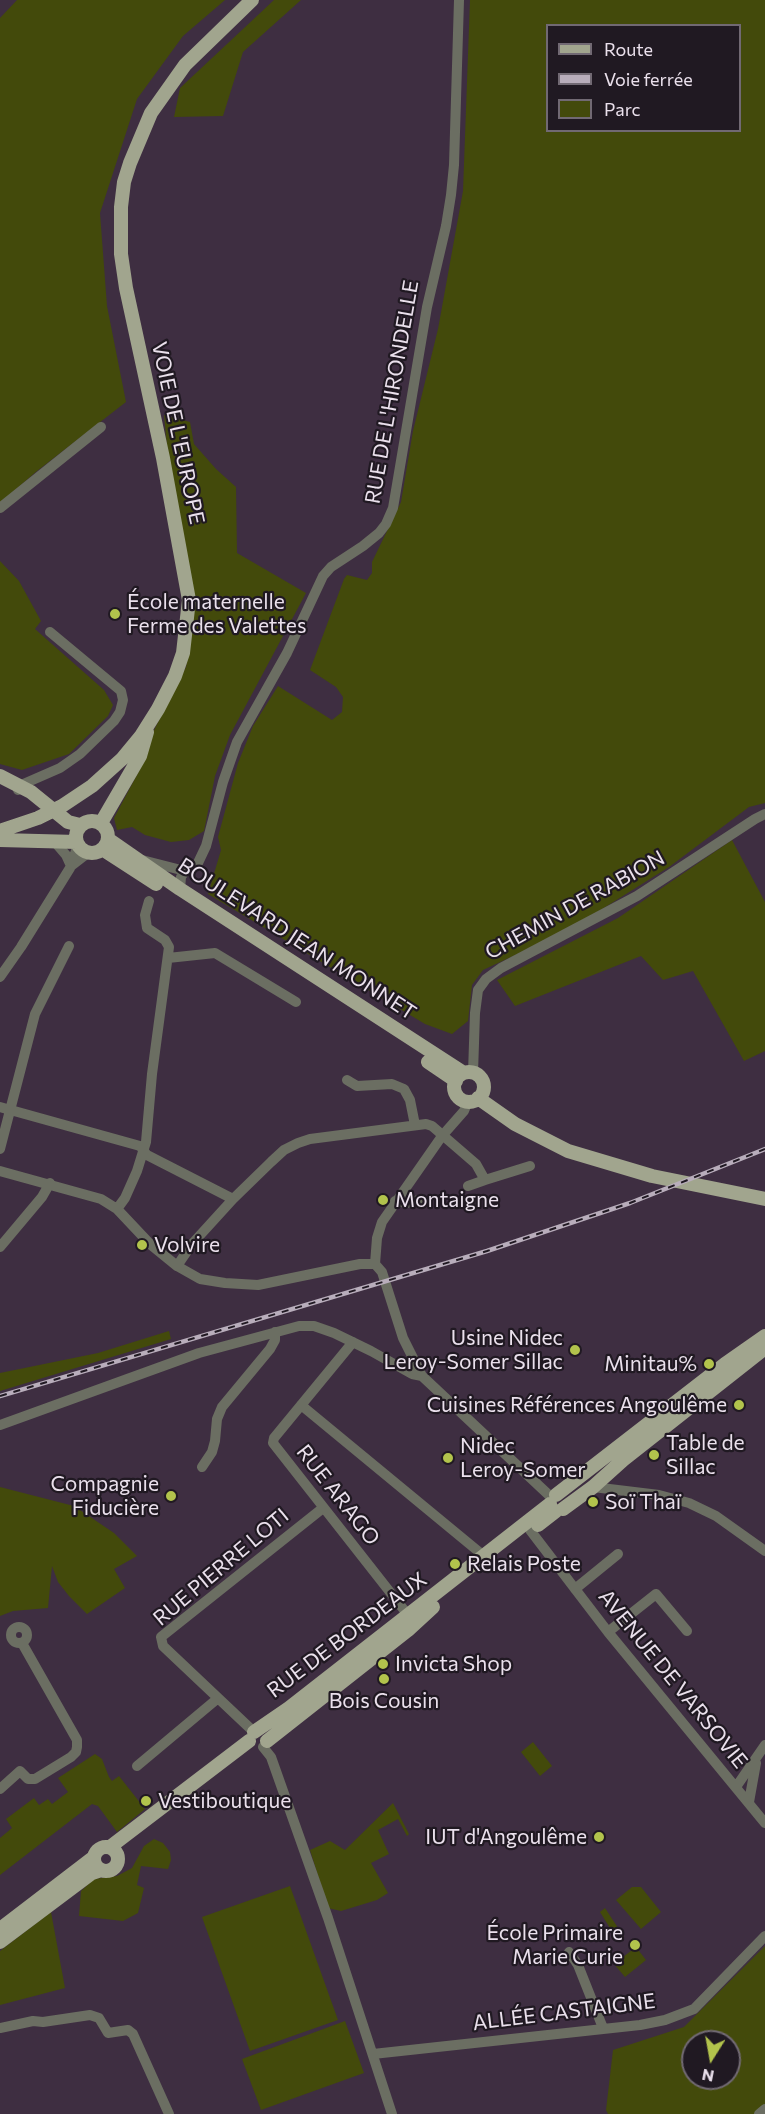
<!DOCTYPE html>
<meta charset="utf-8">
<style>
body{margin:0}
#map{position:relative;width:765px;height:2114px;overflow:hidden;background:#3e2e41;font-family:Commissioner,sans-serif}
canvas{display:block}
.legend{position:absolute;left:546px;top:24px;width:195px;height:108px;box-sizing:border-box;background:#201922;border:2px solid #716973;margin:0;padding:8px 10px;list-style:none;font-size:18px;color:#eae0ec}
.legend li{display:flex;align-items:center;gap:12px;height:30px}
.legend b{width:30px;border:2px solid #716973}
.north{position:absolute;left:681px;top:2030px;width:60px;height:60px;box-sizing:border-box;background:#201922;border:2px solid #716973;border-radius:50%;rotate:191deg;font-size:16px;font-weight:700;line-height:24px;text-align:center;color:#eae0ec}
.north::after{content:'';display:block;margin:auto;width:21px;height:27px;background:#b2c34c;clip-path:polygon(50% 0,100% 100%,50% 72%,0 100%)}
</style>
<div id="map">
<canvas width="765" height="2114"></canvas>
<ul class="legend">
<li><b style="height:8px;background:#a1a58e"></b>Route</li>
<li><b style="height:8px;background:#b8adbb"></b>Voie ferrée</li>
<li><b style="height:16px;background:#434a0b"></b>Parc</li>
</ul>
<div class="north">N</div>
</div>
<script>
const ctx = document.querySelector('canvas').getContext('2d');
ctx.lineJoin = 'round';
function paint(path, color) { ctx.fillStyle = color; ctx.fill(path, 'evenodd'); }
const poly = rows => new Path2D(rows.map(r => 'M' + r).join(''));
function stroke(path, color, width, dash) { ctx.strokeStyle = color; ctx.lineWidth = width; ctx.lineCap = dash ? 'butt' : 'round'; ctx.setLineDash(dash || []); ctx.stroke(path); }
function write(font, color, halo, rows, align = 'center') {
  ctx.font = font + ' Commissioner,sans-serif'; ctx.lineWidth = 4.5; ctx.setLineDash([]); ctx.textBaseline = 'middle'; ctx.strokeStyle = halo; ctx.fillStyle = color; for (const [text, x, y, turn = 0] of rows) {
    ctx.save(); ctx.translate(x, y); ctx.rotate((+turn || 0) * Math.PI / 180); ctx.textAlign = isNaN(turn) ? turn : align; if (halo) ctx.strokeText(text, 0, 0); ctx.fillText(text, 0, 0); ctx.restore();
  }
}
paint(poly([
 [17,0,225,0,183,36,137,99,100,213,107,306,126,402,37,471,0,503,0,18],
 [274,0,301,0,243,52,223,116,174,117,180,88],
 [470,0,765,0,765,803,749,807,669,867,599,911,541,943,483,970,472,985,468,1021,452,1034,425,1024,208,894,221,850,218,837,238,763,253,726,278,686,332,720,342,712,343,697,336,687,310,670,344,579,347,575,367,580,372,573,372,562,401,502,413,431,438,329,463,191],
 [548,26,740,26,740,130,548,130],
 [164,415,190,422,194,444,216,469,236,487,237,553,306,593,230,735,215,776,204,831,189,840,171,842,145,835,132,827,117,830,114,818,139,771,150,738,186,667,192,629,169,468],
 [0,561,19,581,41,621,35,629,104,690,113,705,108,716,69,754,22,770,0,764],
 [732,840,765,902,765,1051,744,1061,693,971,663,980,641,956,515,1006,497,980,618,918],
 [169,1331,171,1339,0,1391,0,1373,98,1353],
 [0,1487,74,1506,114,1533,137,1556,114,1569,125,1588,87,1614,69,1596,58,1582,52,1566,48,1608,13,1611,0,1616],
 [533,1742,552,1766,540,1776,521,1752],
 [95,1754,102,1759,109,1777,112,1781,119,1776,145,1809,117,1832,98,1806,92,1804,0,1875,0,1838,12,1828,6,1819,34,1798,39,1805,48,1799,52,1804,68,1792,58,1778],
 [393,1803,409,1834,407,1836,398,1819,378,1830,389,1854,371,1863,388,1893,377,1900,341,1911,328,1908,310,1850,330,1841,345,1850],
 [154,1839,163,1843,170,1852,171,1860,168,1869,141,1866,137,1885,144,1888,138,1913,123,1921,79,1916,81,1891,94,1879,117,1876,132,1868,144,1846],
 [290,1886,338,2020,250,2051,202,1917],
 [632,1887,641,1887,661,1912,641,1929,616,1900],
 [605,1908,624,1937,618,1941,600,1912],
 [51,1912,65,1988,0,2005,0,1951],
 [765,1946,765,2105,755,2114,608,2114,606,2110,613,2050,684,2027],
 [693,2042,729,2042,729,2078,693,2078],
 [636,1947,646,1960,625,1977,614,1964],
 [345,2021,364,2073,261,2110,242,2059]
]), '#434a0b');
stroke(poly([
 [0,508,101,427],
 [18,790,21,785,60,768,80,754,114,721,120,712,123,700,121,691,50,632],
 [54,841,66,855,71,866],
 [142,860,185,871],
 [71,866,89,852],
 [180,889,181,877,185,871,197,865,206,846,223,782,237,742,287,653,323,576,331,567,363,546,379,533,386,524,393,508,427,307,446,226,451,195,454,165,459,0],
 [168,958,215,953,296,1002],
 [0,977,21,947,70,868,78,845],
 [473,1073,475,1013,478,990,486,979,501,968,637,896,755,819,765,814],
 [347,1080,357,1086,392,1084,404,1089,410,1100,415,1125],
 [0,1107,140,1146,147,1155,233,1199],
 [0,1149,35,1014,69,946],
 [0,1171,101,1199,117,1209,150,1244,177,1266,200,1279,225,1283,258,1285,360,1264,375,1264],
 [468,1186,485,1180],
 [395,1201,407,1203,422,1199],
 [117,1209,125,1198,137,1171,146,1142,152,1074,169,947,165,940,147,928,145,915,149,901],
 [0,1247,42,1197,50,1183],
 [375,1264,382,1272,403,1338,422,1376,552,1498],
 [375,1264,377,1238,382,1222,442,1136,464,1111,468,1101],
 [177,1266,192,1244,233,1199,271,1162,284,1150,298,1143,310,1139,426,1124,432,1126,476,1164,485,1180,530,1166],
 [353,1342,274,1438,273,1443,408,1615],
 [301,1405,484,1556],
 [0,1425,199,1353,299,1326,314,1326,334,1333,371,1351,412,1374,422,1376],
 [202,1467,212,1452,215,1441,217,1419,222,1407,270,1349,275,1340,275,1332],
 [593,1487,659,1495,689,1503,716,1516,765,1551],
 [530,1530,608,1632,765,1823],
 [575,1589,618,1554],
 '11 1635a8 8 0 1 1 16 0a8 8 0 1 1-16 0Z',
 [608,1632,656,1594,687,1631],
 [254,1732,163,1646,161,1637,323,1508],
 [263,1747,271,1757,328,1918,392,2114],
 [137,1766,217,1699],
 [736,1787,765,1745],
 [0,1789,20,1771,28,1779,35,1779,71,1757,76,1752,77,1747,77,1740,22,1643],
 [749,1802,756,1763],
 [569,1952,578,1965,603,2028],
 [0,2028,33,2021,43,2022,90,2015,99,2018,108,2033,128,2030,133,2034,169,2114],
 [373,2054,640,2025,665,2020,694,2009,765,1936],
 [759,2114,765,2109]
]), '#6b6e62', 10);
stroke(poly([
 [0,776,31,792,68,822,80,825],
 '76 837a16 16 0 1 1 32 0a16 16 0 1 1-32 0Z',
 [101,823,140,756,147,732],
 [0,831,38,818,62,806,92,786,122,759,141,736,158,709,175,676,183,653,189,600,163,458,126,288,121,254,121,207,124,182,130,163,151,113,185,65,252,0],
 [108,839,180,889,464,1073],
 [0,840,77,842],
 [102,849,156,884],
 [428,1062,456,1081],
 '454 1087a15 15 0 1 1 30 0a15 15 0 1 1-30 0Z',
 [478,1098,515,1124,568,1151,652,1176,765,1199],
 [556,1495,725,1364,765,1336],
 [563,1509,593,1487,623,1460,765,1348],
 [538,1525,556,1511],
 [254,1732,289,1708,550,1504],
 [267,1741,408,1630,433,1607],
 '94 1859a12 12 0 1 1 24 0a12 12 0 1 1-24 0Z',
 [110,1847,249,1741],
 [0,1929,94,1857],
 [0,1942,92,1873,101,1870]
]), '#a1a58e', 14);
const rail = poly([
 [0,1396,487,1251,630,1203,765,1149]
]);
stroke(rail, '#b8adbb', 4.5);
stroke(rail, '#201922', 2, [7]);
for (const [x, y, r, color] of [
 [115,614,6,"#b2c34c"],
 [383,1200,6,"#b2c34c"],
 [142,1245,6,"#b2c34c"],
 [575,1350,6,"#b2c34c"],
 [709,1364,6,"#b2c34c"],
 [739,1405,6,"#b2c34c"],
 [654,1455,6,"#b2c34c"],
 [448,1458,6,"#b2c34c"],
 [171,1496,6,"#b2c34c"],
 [593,1502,6,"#b2c34c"],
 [455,1564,6,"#b2c34c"],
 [383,1664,6,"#b2c34c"],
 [384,1679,6,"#b2c34c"],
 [146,1801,6,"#b2c34c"],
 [599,1837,6,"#b2c34c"],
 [635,1945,6,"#b2c34c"]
]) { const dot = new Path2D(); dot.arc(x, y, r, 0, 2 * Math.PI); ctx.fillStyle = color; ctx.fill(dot); stroke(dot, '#201922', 2); }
write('21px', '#eae0ec', '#201922', [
 ["RUE DE L'HIRONDELLE",392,392,-80],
 ["VOIE DE L'EUROPE",178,433,78],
 ["CHEMIN DE RABION",575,905,-29],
 ["BOULEVARD JEAN MONNET",297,939,33],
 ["RUE ARAGO",338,1495,52],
 ["RUE PIERRE LOTI",221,1567,-40],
 ["RUE DE BORDEAUX",347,1635,-37],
 ["AVENUE DE VARSOVIE",673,1679,51],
 ["ALLÉE CASTAIGNE",564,2012,-7]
]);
write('21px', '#eae0ec', '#201922', [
 ["École maternelle",127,602],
 ["Ferme des Valettes",127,626],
 ["Montaigne",395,1200],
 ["Volvire",154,1245],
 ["Usine Nidec",563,1338,"right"],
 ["Leroy-Somer Sillac",563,1362,"right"],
 ["Minitau%",697,1364,"right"],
 ["Cuisines Références Angoulême",727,1405,"right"],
 ["Table de",666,1443],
 ["Sillac",666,1467],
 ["Nidec",460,1446],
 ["Leroy-Somer",460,1470],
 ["Compagnie",159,1484,"right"],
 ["Fiducière",159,1508,"right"],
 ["Soï Thaï",605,1502],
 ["Relais Poste",467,1564],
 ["Invicta Shop",395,1664],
 ["Bois Cousin",384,1701,"center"],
 ["Vestiboutique",158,1801],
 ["IUT d'Angoulême",587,1837,"right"],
 ["École Primaire",623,1933,"right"],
 ["Marie Curie",623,1957,"right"]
], 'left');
</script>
